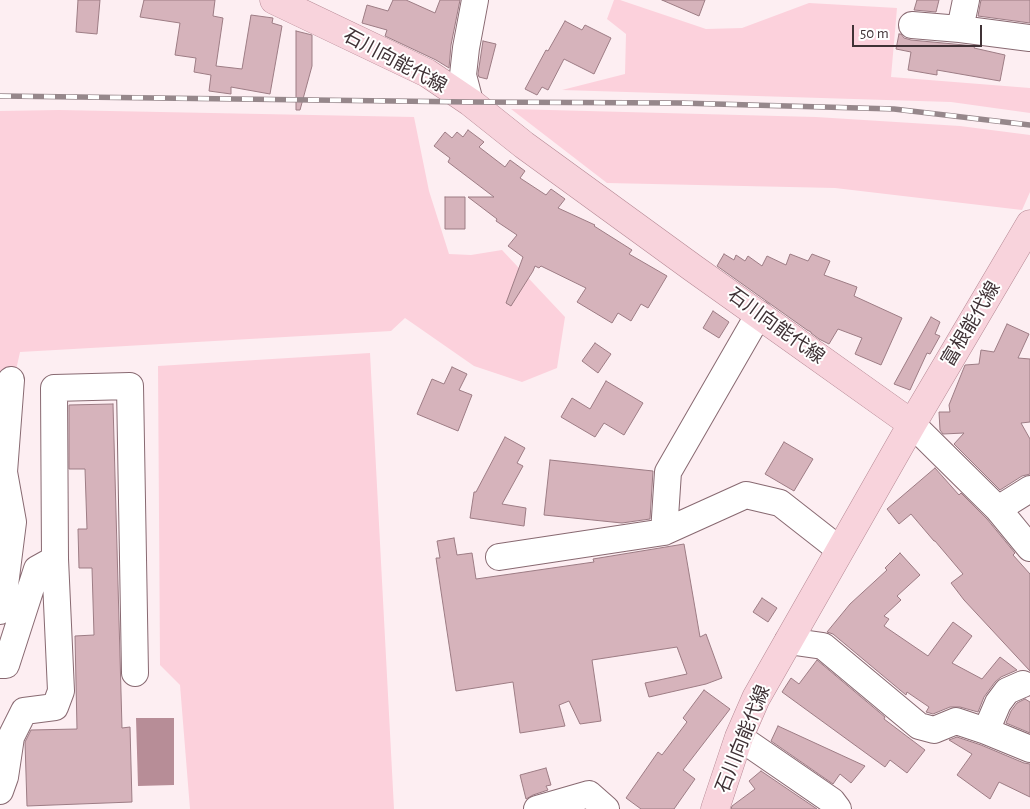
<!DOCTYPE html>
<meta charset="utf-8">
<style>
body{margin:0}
#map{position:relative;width:1030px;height:809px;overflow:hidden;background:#fdeef2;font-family:"Alegreya Sans",sans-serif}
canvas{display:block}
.scale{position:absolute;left:852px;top:25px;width:130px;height:22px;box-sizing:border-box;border:2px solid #403236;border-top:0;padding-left:6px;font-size:15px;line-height:18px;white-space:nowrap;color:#403236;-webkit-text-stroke:4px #fff;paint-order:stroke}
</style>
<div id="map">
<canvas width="1030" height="809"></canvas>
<div class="scale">50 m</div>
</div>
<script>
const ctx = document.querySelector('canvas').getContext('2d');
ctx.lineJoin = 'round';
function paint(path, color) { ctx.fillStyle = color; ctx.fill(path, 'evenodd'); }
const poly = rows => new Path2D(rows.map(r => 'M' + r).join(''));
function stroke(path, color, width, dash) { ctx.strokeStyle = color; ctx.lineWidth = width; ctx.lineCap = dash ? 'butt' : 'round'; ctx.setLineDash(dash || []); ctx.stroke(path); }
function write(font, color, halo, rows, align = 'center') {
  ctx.font = font + ' "Alegreya Sans","Noto Sans JP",sans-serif'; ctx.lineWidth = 4; ctx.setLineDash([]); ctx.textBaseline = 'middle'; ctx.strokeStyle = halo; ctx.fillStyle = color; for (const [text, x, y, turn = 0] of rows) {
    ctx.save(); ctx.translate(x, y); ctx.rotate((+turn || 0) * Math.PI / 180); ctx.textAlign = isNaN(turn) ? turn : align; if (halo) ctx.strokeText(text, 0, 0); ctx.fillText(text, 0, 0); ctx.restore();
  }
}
paint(poly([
 [614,0,620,0,706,29,742,28,809,3,897,8,891,77,1030,88,1030,113,951,102,562,90,625,74,626,34,607,19],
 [511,109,816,117,960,126,1030,135,1030,192,1022,210,835,188,607,183],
 [59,110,414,117,429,191,449,254,471,255,502,250,565,317,557,368,522,382,474,366,405,318,391,331,20,352,0,442,0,111],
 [370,353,394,809,190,809,180,685,160,665,158,366]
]), '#fcd1dc');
paint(poly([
 [136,718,174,718,174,785,138,786]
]), '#b78d97');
const building = poly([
 [78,0,100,0,97,34,76,32,78,0],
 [144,0,215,0,213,16,223,18,216,66,242,69,251,15,273,18,272,23,282,26,270,94,231,87,231,94,209,91,211,75,194,72,196,58,175,55,180,23,140,17,144,0],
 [393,0,406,0,435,13,440,0,460,0,451,45,449,68,436,60,385,36,387,30,362,23,367,5,388,11,393,0],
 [662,0,705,0,699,16,662,0],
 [917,0,939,0,936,12,914,10,917,0],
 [981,0,1030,0,1030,23,978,16,981,0],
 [565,21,582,30,585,25,611,38,594,74,564,59,548,90,542,87,537,95,525,89,546,50,548,51,565,21],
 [296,31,312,35,312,66,300,110,296,110,296,31],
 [899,34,901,34,904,38,911,40,975,46,974,48,1005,55,1000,81,937,70,937,75,908,70,911,52,896,49,899,34],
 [483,41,496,44,487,79,479,77,478,74,483,41],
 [468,130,484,142,479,147,505,167,510,160,525,171,520,178,546,195,551,189,565,199,558,208,595,225,594,226,632,250,629,254,667,276,648,308,641,304,631,321,618,313,612,323,577,302,586,288,541,266,539,268,535,266,533,271,511,306,506,303,523,257,508,246,517,235,496,221,497,219,468,197,494,197,448,162,450,158,434,146,445,132,452,138,457,132,463,137,468,130],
 [445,197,465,197,465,229,445,229,445,197],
 [724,254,734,260,736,255,745,261,748,256,762,266,767,256,786,265,790,254,808,261,812,254,830,261,824,275,857,287,854,296,902,318,881,365,855,354,862,338,838,329,829,344,819,339,811,333,811,332,807,330,717,266,724,254],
 [713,311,729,322,719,338,703,328,713,311],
 [931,317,940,322,935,334,940,336,930,354,927,353,910,390,894,384,931,317],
 [1007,324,1029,334,1018,358,1030,359,1030,422,1021,423,1030,439,1030,474,1022,476,1000,490,954,444,964,433,943,434,940,430,939,412,950,412,949,405,965,365,979,364,981,350,994,352,1007,324],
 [595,343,611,354,598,373,582,361,595,343],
 [452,367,467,374,459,390,472,395,458,431,417,414,432,379,444,384,452,367],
 [606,381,643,403,624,435,604,423,595,437,561,417,572,398,590,409,606,381],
 [113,404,122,728,130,727,132,802,27,806,25,742,31,730,77,729,75,636,94,635,92,568,79,568,78,529,87,529,85,469,69,469,69,405,113,404],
 [505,437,525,448,517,463,523,466,502,504,526,508,524,526,470,518,474,492,476,492,505,437],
 [784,442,813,459,794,491,765,474,784,442],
 [550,460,653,471,650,519,622,523,544,515,550,460],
 [935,468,959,495,961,493,987,519,1015,553,1013,555,1030,574,1030,671,964,600,951,583,963,574,935,541,934,541,911,514,899,524,887,509,935,468],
 [454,538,457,555,472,553,476,579,594,562,593,559,684,544,700,637,706,634,722,678,706,684,649,697,645,683,687,674,677,647,592,660,601,721,580,724,569,701,559,705,565,726,520,733,513,682,456,691,436,558,440,558,437,541,454,538],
 [900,553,920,575,897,596,901,600,884,616,889,619,884,626,928,656,953,622,972,636,952,663,982,679,1000,657,1017,670,1001,677,995,682,984,697,978,712,960,707,950,707,933,714,926,712,929,707,907,692,906,695,833,634,827,632,850,604,887,570,885,568,900,553],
 [762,598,777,608,768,622,753,612,762,598],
 [817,660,885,717,884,719,925,750,907,773,890,760,885,767,782,692,791,678,799,684,817,660],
 [704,690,730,709,683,770,695,779,674,809,641,809,626,798,658,752,662,755,687,722,683,718,704,690],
 [1025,699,1030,702,1030,733,1006,723,1011,711,1017,703,1025,699],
 [778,726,865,766,851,783,840,774,833,784,771,741,778,726],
 [957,737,981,745,1024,763,1030,764,1030,797,999,782,990,799,957,775,972,754,949,740,957,737],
 [546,768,551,785,546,786,548,790,533,795,526,799,520,775,546,768],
 [761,771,817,809,731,809,732,806,755,789,749,781,761,771]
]);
paint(building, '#d6b3bb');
stroke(building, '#9d7c84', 1);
const minor = poly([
 [912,25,960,29,1030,38],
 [960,29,966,0],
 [470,102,463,75,466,48,475,0],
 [912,424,998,509,1030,548],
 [998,509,1030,489],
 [664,532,668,472,759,314],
 [499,557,664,532,746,495,780,503,840,550],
 [0,611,4,593,13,522,4,472,11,380],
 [788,641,823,646,919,726,934,730,956,721,986,731,1030,749],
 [0,665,6,665,37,569,55,559],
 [986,731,998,703,1007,691,1023,684],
 [739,737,832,801,838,809],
 [0,791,5,777,11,737,24,711,55,707,61,691,55,559,54,388,130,386,135,673],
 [537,809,589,794,606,809]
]);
const major = poly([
 [274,0,427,73,470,102,524,145,693,268,912,424],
 [715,809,739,737,756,698,912,424,1030,224]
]);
stroke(minor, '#886971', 28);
stroke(major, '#b48793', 29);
stroke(minor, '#fff', 26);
stroke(major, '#f8d3dc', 28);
const rail = poly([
 [0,96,470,102,680,103,894,109,1030,125]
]);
stroke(rail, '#96878b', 5.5);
stroke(rail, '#fff', 4, [11]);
write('19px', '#403236', '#fff', [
 ["石川向能代線",395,61,28],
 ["富根能代線",971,324,-59],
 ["石川向能代線",776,326,36],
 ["石川向能代線",743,739,-68]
]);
</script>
